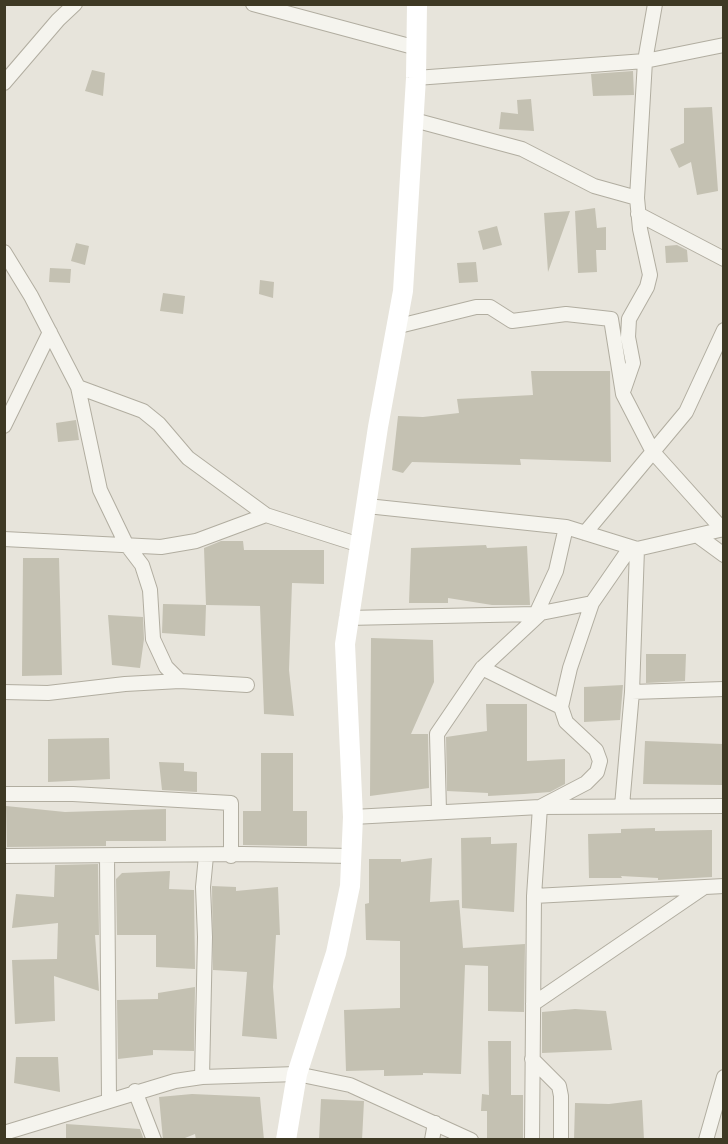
<!DOCTYPE html>
<style>
body{margin:0}
#map{position:relative;width:728px;height:1144px;overflow:hidden;background:#e7e4db;font-family:"IBM Plex Sans",sans-serif}
canvas{display:block}
.frame{position:absolute;inset:0;border:6px solid #3e3924;pointer-events:none}
</style>
<div id="map">
<canvas width="728" height="1144"></canvas>
<div class="frame"></div>
</div>
<script>
const ctx = document.querySelector('canvas').getContext('2d');
ctx.lineJoin = 'round';
function paint(path, color) { ctx.fillStyle = color; ctx.fill(path, 'evenodd'); }
const poly = rows => new Path2D(rows.map(r => 'M' + r).join(''));
function stroke(path, color, width, dash) { ctx.strokeStyle = color; ctx.lineWidth = width; ctx.lineCap = dash ? 'butt' : 'round'; ctx.setLineDash(dash || []); ctx.stroke(path); }
paint(poly([
 [92,70,105,73,103,96,85,91],
 [633,71,634,95,593,96,591,74],
 [531,99,534,131,499,129,501,112,518,114,517,100],
 [712,107,718,191,697,195,691,162,679,168,670,149,684,143,684,108],
 [595,208,597,228,606,227,606,250,596,250,597,272,578,273,575,211],
 [570,211,548,272,544,213],
 [497,226,502,245,483,250,478,231],
 [76,243,89,246,85,265,71,261],
 [677,245,687,250,688,262,666,263,665,246],
 [476,262,478,282,459,283,457,263],
 [50,268,71,269,70,283,49,282],
 [260,280,274,282,273,298,259,294],
 [163,293,185,296,183,314,160,311],
 [531,371,610,371,611,462,520,459,521,465,412,462,403,473,392,470,398,416,423,417,459,413,457,399,533,395],
 [76,420,79,440,58,442,56,423],
 [221,541,243,541,244,550,324,550,324,584,292,583,289,670,294,716,264,714,260,606,206,605,204,548],
 [486,545,487,548,527,546,530,605,492,605,448,598,448,603,409,603,411,548],
 [23,558,59,558,62,675,22,676],
 [163,604,206,605,205,636,162,633],
 [108,615,143,617,144,639,140,668,112,665],
 [371,638,433,640,434,682,411,734,428,734,429,788,370,796],
 [646,654,686,654,685,681,646,683],
 [623,685,620,720,584,722,584,687],
 [486,704,527,704,527,761,565,759,565,784,550,792,524,794,488,796,488,793,447,791,446,737,487,731],
 [109,738,110,779,48,782,48,739],
 [645,741,723,744,723,785,643,784],
 [261,753,293,753,293,811,307,811,307,846,243,845,243,811,261,811],
 [159,762,184,763,184,771,197,772,197,792,162,790],
 [6,806,65,812,166,809,166,841,106,841,106,846,7,847],
 [655,828,655,831,712,830,712,877,658,880,658,878,621,876,622,878,589,878,588,834,621,833,621,829],
 [491,837,491,844,517,843,514,912,462,908,461,838],
 [432,858,430,902,459,900,463,948,525,944,524,1012,488,1011,488,966,465,965,461,1074,423,1073,423,1075,384,1076,384,1070,346,1071,344,1010,400,1008,400,941,366,940,365,904,369,903,369,859,401,859,401,862],
 [98,864,99,935,95,935,99,991,54,976,55,1021,15,1024,12,960,57,959,58,923,12,928,16,894,54,897,55,865],
 [170,871,169,889,194,890,195,969,156,967,156,935,117,935,116,879,122,873],
 [212,886,236,887,236,891,278,887,280,935,276,935,273,987,277,1039,242,1036,247,972,213,970],
 [195,987,194,1051,153,1050,153,1055,118,1059,117,1000,158,999,158,993],
 [575,1009,606,1011,612,1050,542,1053,542,1012],
 [488,1041,511,1041,511,1095,523,1095,523,1140,487,1138,487,1111,481,1111,482,1094,489,1095],
 [16,1057,58,1057,60,1092,14,1083],
 [192,1094,260,1097,264,1140,196,1140,195,1134,180,1140,163,1140,159,1097],
 [321,1099,364,1101,362,1140,319,1140],
 [642,1100,644,1140,574,1140,575,1103,609,1104],
 [66,1124,140,1129,144,1140,66,1140]
]), '#c4c1b2');
const minor = poly([
 [253,4,417,48],
 [416,78,645,61,655,4],
 [4,83,58,20,75,4],
 [414,120,522,149,594,186,637,198],
 [638,214,724,259],
 [4,252,31,296,78,387,100,490,126,544,142,565,150,590,153,639,166,667,180,681],
 [395,327,476,307,490,307,512,321,566,314,611,319,623,394,653,452,723,530],
 [78,387,143,411,159,424,188,458,266,515],
 [624,389,633,363,628,337,629,319,647,287,650,275,640,229,637,198,645,61,724,45],
 [4,426,50,332],
 [367,506,566,527,637,549,724,529],
 [585,533,686,412,724,330],
 [698,536,724,555],
 [4,539,161,547,196,541,266,515,360,545],
 [536,614,556,571,566,527],
 [347,618,536,614,592,603],
 [482,668,561,707],
 [4,692,48,693,125,684,180,681,247,685],
 [632,692,724,689],
 [4,794,73,794,231,803,231,856],
 [622,806,632,692,637,549],
 [439,811,437,734,482,668,540,614],
 [353,817,540,807,724,806],
 [4,856,243,854,351,856],
 [107,856,109,1099],
 [534,896,724,886],
 [533,1004,703,888],
 [532,1059,559,1086,561,1096,561,1140],
 [202,1077,205,937,203,887,206,856],
 [135,1091,154,1140],
 [4,1133,175,1081,202,1077,297,1074,350,1085,471,1140],
 [432,1140,435,1123],
 [532,1140,534,896,540,807,586,783,597,772,600,761,596,750,566,722,561,707,570,668,592,603,630,548],
 [706,1140,724,1077]
]);
stroke(minor, '#b1ada0', 16);
stroke(minor, '#f5f4ee', 14);
stroke(poly([
 [286,1140,297,1074,336,953,350,886,353,817,345,644,378,427,403,291,416,78,417,4]
]), '#fff', 20);
</script>
